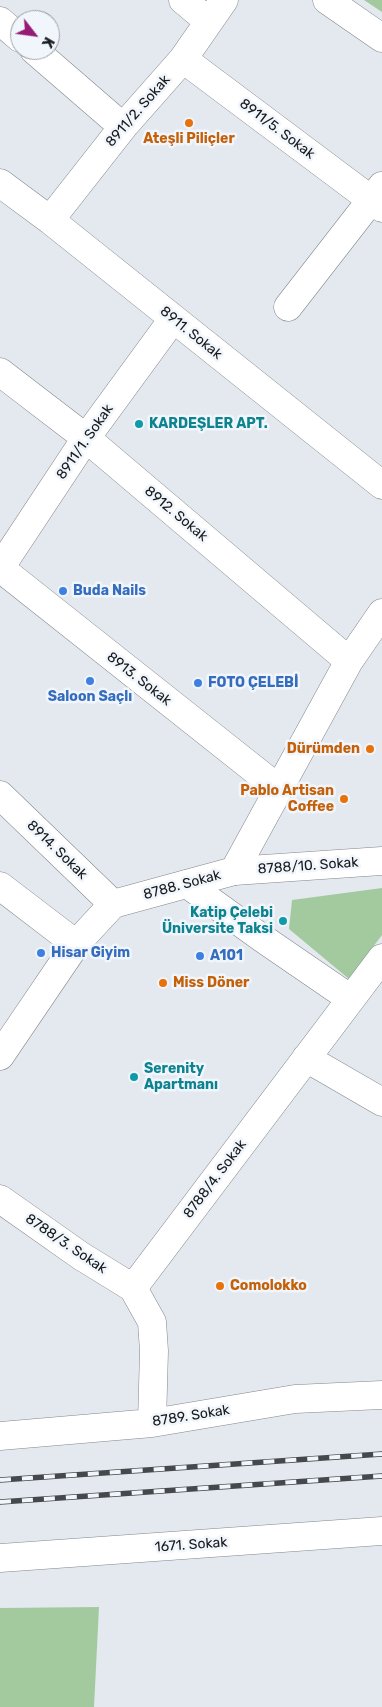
<!DOCTYPE html>
<meta charset="utf-8">
<style>
body{margin:0}
#map{position:relative;width:382px;height:1707px;overflow:hidden;background:#e3e9ef;font-family:Rubik,sans-serif}
canvas{display:block}
.north{position:absolute;left:10px;top:10px;width:50px;height:50px;box-sizing:border-box;background:#f0f6fc;border:1px solid #999ea2;border-radius:50%;rotate:120deg;font-size:14px;font-weight:700;line-height:20px;text-align:center;color:#17191b}
.north::after{content:'';display:block;margin:auto;width:18px;height:22px;background:#961b75;clip-path:polygon(50% 0,100% 100%,50% 72%,0 100%)}
</style>
<div id="map">
<canvas width="382" height="1707"></canvas>
<div class="north">K</div>
</div>
<script>
const ctx = document.querySelector('canvas').getContext('2d');
ctx.lineJoin = 'round';
function paint(path, color) { ctx.fillStyle = color; ctx.fill(path, 'evenodd'); }
const poly = rows => new Path2D(rows.map(r => 'M' + r).join(''));
function stroke(path, color, width, dash) { ctx.strokeStyle = color; ctx.lineWidth = width; ctx.lineCap = dash ? 'butt' : 'round'; ctx.setLineDash(dash || []); ctx.stroke(path); }
function write(font, color, halo, rows, align = 'center') {
  ctx.font = font + ' Rubik,sans-serif'; ctx.lineWidth = 5; ctx.setLineDash([]); ctx.textBaseline = 'middle'; ctx.strokeStyle = halo; ctx.fillStyle = color; for (const [text, x, y, turn = 0] of rows) {
    ctx.save(); ctx.translate(x, y); ctx.rotate((+turn || 0) * Math.PI / 180); ctx.textAlign = isNaN(turn) ? turn : align; if (halo) ctx.strokeText(text, 0, 0); ctx.fillText(text, 0, 0); ctx.restore();
  }
}
paint(poly([
 [364,0,382,0,382,12],
 [382,888,382,935,349,979,289,929,292,900],
 [99,1607,94,1707,0,1707,0,1608]
]), '#a3ca9f');
const street = poly([
 [183,0,208,21],
 [327,0,382,38],
 [0,21,20,38],
 [34,50,123,127],
 [183,59,382,208],
 [0,183,50,220,382,485],
 [50,220,123,127,183,59,224,0],
 [288,307,382,186],
 [173,319,86,438,0,568,279,789],
 [0,372,86,438,349,661],
 [234,871,349,661,382,613],
 [187,884,262,938,351,999],
 [0,886,76,944],
 [0,1056,76,944,113,904],
 [306,1058,382,1102],
 [0,1199,81,1256,133,1288],
 [152,1423,154,1351,152,1322,133,1288,382,958],
 [0,1436,152,1423,295,1399,382,1395],
 [0,1558,382,1531]
]);
const secondary = poly([
 [0,795,113,904,234,871,382,861]
]);
stroke(street, '#82878c', 29);
stroke(secondary, '#82878c', 29);
stroke(street, '#fff', 28);
stroke(secondary, '#fff', 28);
const rail = poly([
 [0,1480,382,1454],
 [0,1502,382,1476]
]);
stroke(rail, '#46494c', 5.5);
stroke(rail, '#f0f6fc', 4, [11]);
for (const [x, y, r, color] of [
 [189,123,5,"#e8710a"],
 [139,424,5,"#0f9aa8"],
 [63,591,5,"#3f7fe0"],
 [90,681,5,"#3f7fe0"],
 [198,683,5,"#3f7fe0"],
 [370,749,5,"#e8710a"],
 [344,799,5,"#e8710a"],
 [283,921,5,"#0f9aa8"],
 [41,953,5,"#3f7fe0"],
 [200,956,5,"#3f7fe0"],
 [163,983,5,"#e8710a"],
 [134,1077,5,"#0f9aa8"],
 [220,1286,5,"#e8710a"]
]) { const dot = new Path2D(); dot.arc(x, y, r, 0, 2 * Math.PI); ctx.fillStyle = color; ctx.fill(dot); stroke(dot, '#f0f6fc', 2); }
write('14px', '#17191b', '#f0f6fc', [
 ["8911/2. Sokak",138,111,-49],
 ["8911/5. Sokak",277,129,37],
 ["8911. Sokak",191,333,39],
 ["8911/1. Sokak",85,442,-55],
 ["8912. Sokak",176,514,40],
 ["8913. Sokak",139,679,38],
 ["8914. Sokak",57,850,44],
 ["8788/10. Sokak",308,866,-4],
 ["8788. Sokak",182,885,-15],
 ["8788/4. Sokak",215,1179,-53],
 ["8788/3. Sokak",66,1244,34],
 ["8789. Sokak",191,1416,-9],
 ["1671. Sokak",191,1545,-4]
]);
write('bold 14px', '#c56008', '#f0f6fc', [
 ["Ateşli Piliçler",189,139,"center"],
 ["Dürümden",360,749],
 ["Pablo Artisan",334,791],
 ["Coffee",334,807],
 ["Miss Döner",173,983,"left"],
 ["Comolokko",230,1286,"left"]
], 'right');
write('bold 14px', '#0d838f', '#f0f6fc', [
 ["KARDEŞLER APT.",149,424],
 ["Katip Çelebi",273,913,"right"],
 ["Üniversite Taksi",273,929,"right"],
 ["Serenity",144,1069],
 ["Apartmanı",144,1085]
], 'left');
write('bold 14px', '#366cbe', '#f0f6fc', [
 ["Buda Nails",73,591],
 ["FOTO ÇELEBİ",208,683],
 ["Saloon Saçlı",90,697,"center"],
 ["Hisar Giyim",51,953],
 ["A101",210,956]
], 'left');
</script>
